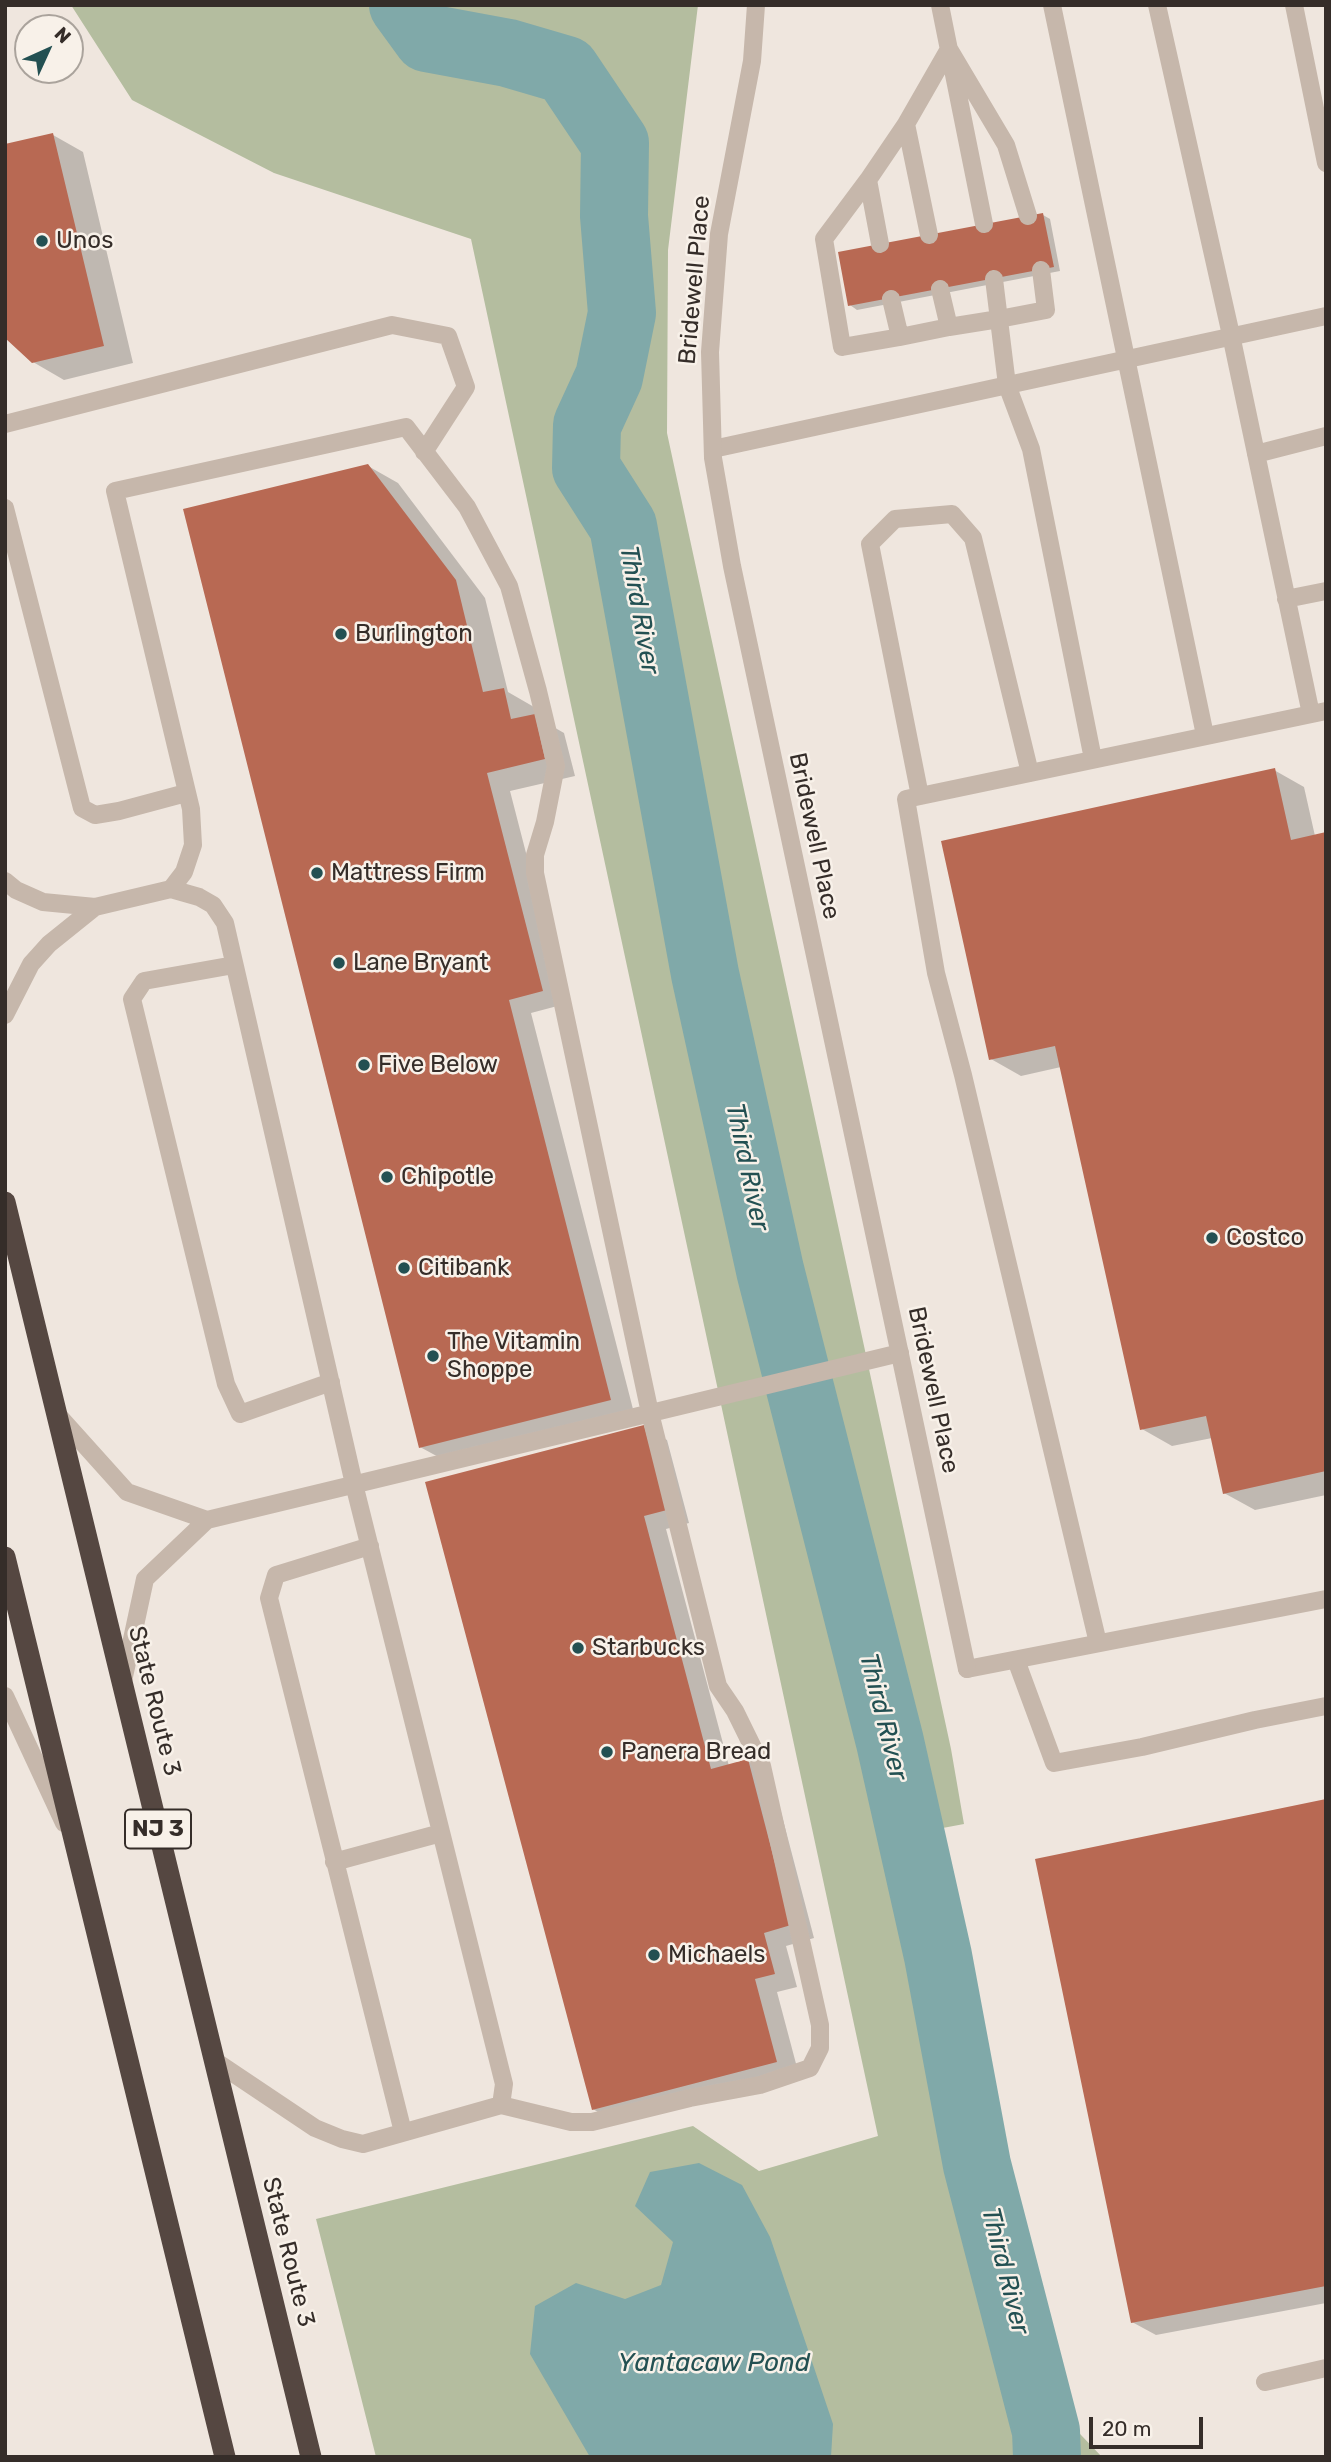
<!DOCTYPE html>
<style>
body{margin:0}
#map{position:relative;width:1331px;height:2462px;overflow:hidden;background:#efe6de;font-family:Rubik,sans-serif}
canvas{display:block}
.frame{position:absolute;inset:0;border:7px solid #352d29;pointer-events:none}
.north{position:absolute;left:14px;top:14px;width:70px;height:70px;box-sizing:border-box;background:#f8f1e9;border:2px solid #aaa39c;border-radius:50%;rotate:45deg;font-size:19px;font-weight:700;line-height:28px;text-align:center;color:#352d29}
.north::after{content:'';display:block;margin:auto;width:24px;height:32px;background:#235052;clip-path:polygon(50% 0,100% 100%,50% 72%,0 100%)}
.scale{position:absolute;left:1089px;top:2417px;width:114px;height:32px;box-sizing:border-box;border:4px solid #352d29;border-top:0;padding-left:9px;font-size:21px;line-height:24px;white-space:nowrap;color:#352d29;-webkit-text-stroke:5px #f8f1e9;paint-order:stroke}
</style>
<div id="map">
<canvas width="1331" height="2462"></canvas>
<div class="frame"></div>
<div class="north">N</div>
<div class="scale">20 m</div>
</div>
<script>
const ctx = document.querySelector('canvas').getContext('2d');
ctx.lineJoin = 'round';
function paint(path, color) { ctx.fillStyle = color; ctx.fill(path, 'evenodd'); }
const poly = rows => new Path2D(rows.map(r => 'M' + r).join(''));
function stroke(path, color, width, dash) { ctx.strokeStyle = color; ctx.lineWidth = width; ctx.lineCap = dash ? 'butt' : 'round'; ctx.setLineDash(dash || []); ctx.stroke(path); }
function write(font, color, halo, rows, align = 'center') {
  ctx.font = font + ' Rubik,sans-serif'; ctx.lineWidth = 5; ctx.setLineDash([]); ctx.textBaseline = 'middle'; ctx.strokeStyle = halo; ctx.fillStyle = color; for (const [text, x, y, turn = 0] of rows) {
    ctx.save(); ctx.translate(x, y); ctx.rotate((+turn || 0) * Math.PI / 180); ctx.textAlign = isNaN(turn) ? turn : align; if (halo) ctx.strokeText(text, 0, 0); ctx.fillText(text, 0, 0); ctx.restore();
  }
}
paint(poly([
 [71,5,698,5,668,250,667,433,951,1749,964,1824,932,1830,1061,2414,1102,2457,376,2457,316,2219,693,2126,759,2171,878,2136,471,239,274,173,132,100]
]), '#b4bd9f');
paint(poly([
 [699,2163,742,2185,770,2237,833,2424,831,2457,590,2457,530,2354,535,2306,576,2283,625,2299,661,2285,673,2242,635,2206,650,2172]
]), '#80a9a9');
paint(poly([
 [53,135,83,152,133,363,64,380,33,362],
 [1043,215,1050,219,1060,271,857,310,850,305],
 [368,466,398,483,485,598,508,692,534,707,536,717,564,733,575,776,510,791,565,1004,531,1013,634,1413,444,1460,420,1447],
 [1274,770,1304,787,1315,836,1326,834,1326,1495,1255,1510,1224,1493,1212,1438,1172,1446,1142,1429,1061,1067,1021,1076,991,1059],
 [644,1427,667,1440,689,1523,666,1529,729,1766,748,1761,771,1774,814,1938,786,1946,797,1987,777,1992,799,2075,616,2123,593,2109],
 [1326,1801,1326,2303,1156,2335,1132,2322]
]), '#0003');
stroke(poly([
 [403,5,427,38,508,53,566,70,615,143,614,216,622,313,609,377,587,425,586,468,623,526,705,974,770,1270,890,1742,938,1956,977,2165,1046,2431,1047,2457]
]), '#80a9a9', 68);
paint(poly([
 [53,133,104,346,32,363,5,338,5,144],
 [1043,213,1054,267,848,306,838,252],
 [368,464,456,580,483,692,504,688,511,719,535,714,545,759,487,773,543,991,509,1000,611,1400,419,1448,183,509],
 [1275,768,1291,840,1326,832,1326,1471,1223,1494,1206,1416,1140,1430,1055,1046,989,1060,941,841],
 [644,1425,667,1510,644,1516,711,1769,748,1759,791,1925,764,1933,775,1974,755,1979,777,2062,592,2110,425,1482],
 [1326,1799,1326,2286,1131,2323,1035,1859]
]), '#b86953');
stroke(poly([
 [940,5,984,224],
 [1052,5,1205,735],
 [1157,5,1231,335,1311,714],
 [1294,5,1326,163],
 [868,180,824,239,842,347,900,337],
 [929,235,906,124,949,49,1006,145,1028,216],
 [880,244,868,180,906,124],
 [994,279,1007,385,1031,449,1093,759],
 [940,289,949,327,999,319,1046,310,1041,270],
 [891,299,900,337,949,327],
 [5,424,392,325,448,336,466,387,424,452],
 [713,449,1326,316],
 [1256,454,1326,436],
 [5,508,82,808,95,815,119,811,186,793],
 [1286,599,1326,591],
 [920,796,870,544,895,519,952,514,973,538,1030,773],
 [5,881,16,890,43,902,95,907,49,944,31,964,5,1015],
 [171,889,199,897,213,905,225,923,354,1484,504,2084,501,2105],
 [95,907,171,889,184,872,193,845,191,809,115,491,406,427,467,507,509,586,538,691,556,766,545,822,535,855,535,873,650,1413,718,1686,735,1711,762,1766,820,2025,820,2048,810,2068,760,2085,690,2098,592,2122,571,2122,501,2105,363,2144,342,2139,315,2128,215,2061],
 [234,965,144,981,132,999,226,1384,240,1414,331,1382],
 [56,1413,127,1492,207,1520],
 [370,1546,276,1575,269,1598,403,2132],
 [1098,1643,963,1075,936,973,906,799,1326,711],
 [1016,1660,1054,1763,1142,1747,1255,1720,1326,1706],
 [967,1669,1326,1599],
 [123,1681,145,1579,207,1520,900,1353],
 [5,1696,64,1823],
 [334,1862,441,1833],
 [1265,2382,1326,2368]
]), '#c6b7ab', 18);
stroke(poly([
 [756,5,752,61,719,234,710,352,713,458,732,566,967,1669]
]), '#c6b7ab', 18);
stroke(poly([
 [5,1202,311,2457],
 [5,1557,225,2457]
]), '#554741', 21);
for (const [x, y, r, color] of [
 [42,241,7,"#235052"],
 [341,634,7,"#235052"],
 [317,873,7,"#235052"],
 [339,963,7,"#235052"],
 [364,1065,7,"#235052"],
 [387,1177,7,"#235052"],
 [1212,1238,7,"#235052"],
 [404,1268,7,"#235052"],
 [433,1356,7,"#235052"],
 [578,1648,7,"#235052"],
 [607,1752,7,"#235052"],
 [654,1955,7,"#235052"]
]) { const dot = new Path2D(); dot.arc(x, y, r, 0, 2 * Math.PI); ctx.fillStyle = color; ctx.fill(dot); stroke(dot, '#f8f1e9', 2.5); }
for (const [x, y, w] of [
 [158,1829,66]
]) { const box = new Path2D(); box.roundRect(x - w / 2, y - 19.5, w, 39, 5); ctx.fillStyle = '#f8f1e9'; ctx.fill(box); stroke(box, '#352d29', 2); }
write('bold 23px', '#352d29', null, [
 ["NJ 3",158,1829]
]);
write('24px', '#352d29', '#f8f1e9', [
 ["Unos",56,241],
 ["Burlington",355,634],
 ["Mattress Firm",331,873],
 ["Lane Bryant",353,963],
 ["Five Below",378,1065],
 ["Chipotle",401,1177],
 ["Costco",1226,1238],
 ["Citibank",418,1268],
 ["The Vitamin",447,1342],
 ["Shoppe",447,1370],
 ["Starbucks",592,1648],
 ["Panera Bread",621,1752],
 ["Michaels",668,1955]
], 'left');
write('24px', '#352d29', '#f8f1e9', [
 ["Bridewell Place",695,280,-85],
 ["Bridewell Place",814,836,78],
 ["Bridewell Place",933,1390,78],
 ["State Route 3",154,1701,76],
 ["State Route 3",288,2252,76]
]);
write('italic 26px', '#235052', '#f8f1e9', [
 ["Third River",639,610,80],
 ["Third River",747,1167,78],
 ["Third River",883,1717,76],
 ["Third River",1005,2271,76],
 ["Yantacaw Pond",714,2363]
]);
</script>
